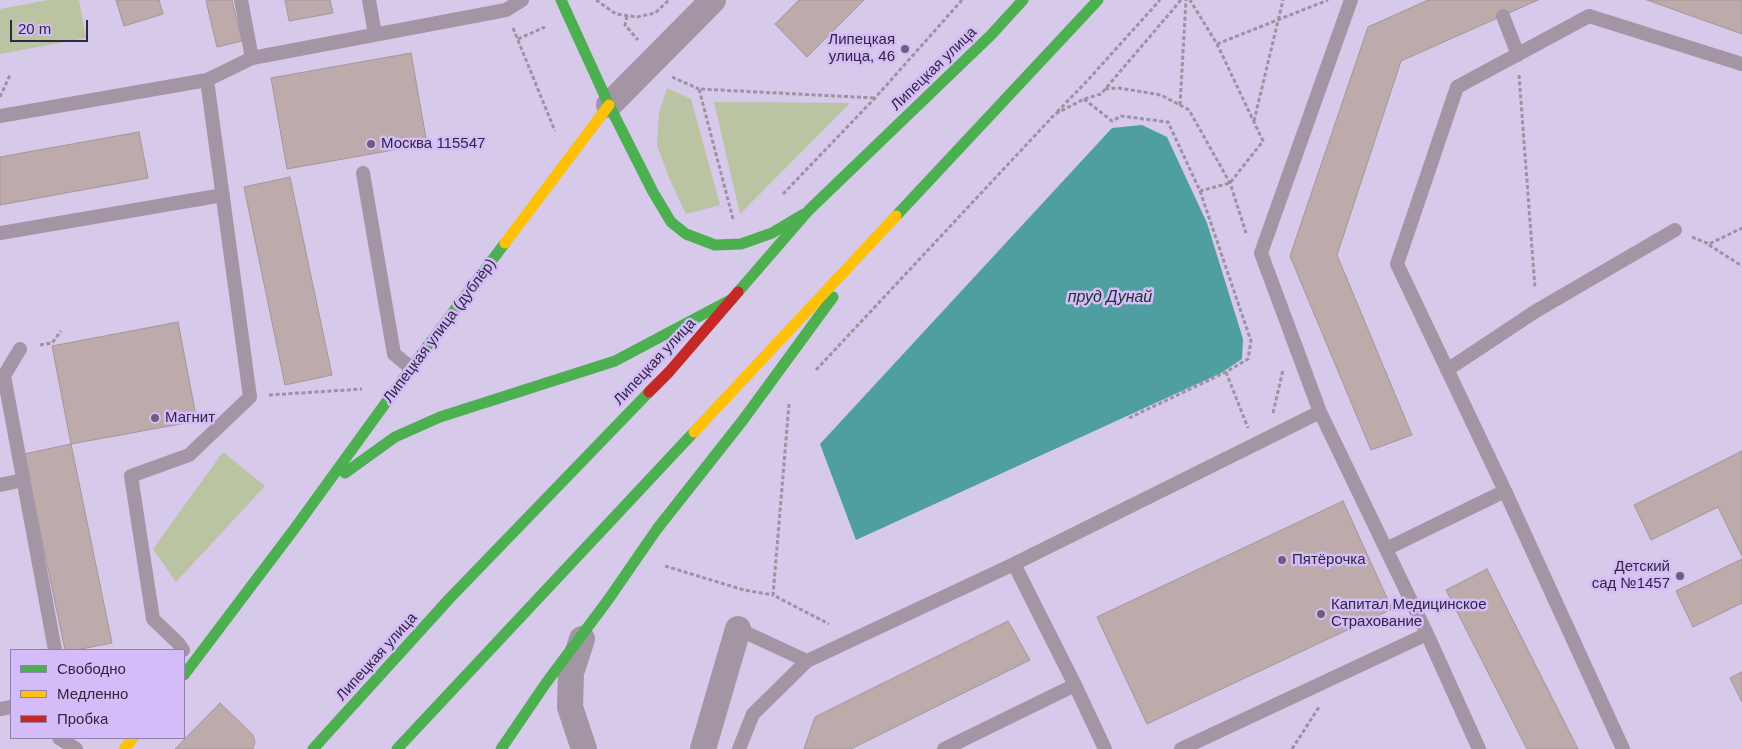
<!DOCTYPE html>
<meta charset="utf-8">
<style>
body{margin:0}
#map{position:relative;width:1742px;height:749px;overflow:hidden;background:#d6c9ea;font-family:Arial,sans-serif}
canvas{display:block}
.legend{position:absolute;left:10px;top:649px;width:175px;height:90px;box-sizing:border-box;background:#d3bcf7;border:1px solid #9380af;margin:0;padding:6px 9px;list-style:none;font-size:15px;color:#322643}
.legend li{display:flex;align-items:center;gap:10px;height:25px}
.legend b{width:25px;border:1px solid #9380af}
.scale{position:absolute;left:10px;top:20px;width:78px;height:22px;box-sizing:border-box;border:2px solid #322643;border-top:0;padding-left:6px;font-size:15px;line-height:18px;white-space:nowrap;color:#322643;-webkit-text-stroke:4px #d3bcf7;paint-order:stroke}
</style>
<div id="map">
<canvas width="1742" height="749"></canvas>
<ul class="legend">
<li><b style="height:6px;background:#4caf50"></b>Свободно</li>
<li><b style="height:6px;background:#ffc107"></b>Медленно</li>
<li><b style="height:6px;background:#c62828"></b>Пробка</li>
</ul>
<div class="scale">20 m</div>
</div>
<script>
const ctx = document.querySelector('canvas').getContext('2d');
ctx.lineJoin = 'round';
function paint(path, color) { ctx.fillStyle = color; ctx.fill(path, 'evenodd'); }
const poly = rows => new Path2D(rows.map(r => 'M' + r).join(''));
function stroke(path, color, width, dash) { ctx.strokeStyle = color; ctx.lineWidth = width; ctx.lineCap = dash ? 'butt' : 'round'; ctx.setLineDash(dash || []); ctx.stroke(path); }
function write(font, color, halo, rows, align = 'center') {
  ctx.font = font + ' Arial,sans-serif'; ctx.lineWidth = 5; ctx.setLineDash([]); ctx.textBaseline = 'middle'; ctx.strokeStyle = halo; ctx.fillStyle = color; for (const [text, x, y, turn = 0] of rows) {
    ctx.save(); ctx.translate(x, y); ctx.rotate((+turn || 0) * Math.PI / 180); ctx.textAlign = isNaN(turn) ? turn : align; if (halo) ctx.strokeText(text, 0, 0); ctx.fillText(text, 0, 0); ctx.restore();
  }
}
paint(poly([
 [48,0,79,0,86,38,0,54,0,9],
 [667,88,691,99,720,205,686,214,670,180,657,146,659,113],
 [714,102,850,103,740,214],
 [223,452,265,486,176,582,153,549]
]), '#bac3a2');
paint(poly([
 [1142,125,1167,137,1207,223,1243,339,1242,359,1221,373,856,540,820,444,1112,128]
]), '#509fa0');
const building = poly([
 [116,0,159,0,163,14,124,26,116,0],
 [212,0,232,0,242,41,217,47,206,1,212,0],
 [285,0,330,0,333,13,289,21,285,0],
 [799,0,864,0,807,57,775,24,799,0],
 [1428,0,1538,0,1401,61,1337,255,1412,435,1371,450,1290,256,1368,27,1428,0],
 [1647,0,1742,0,1742,34,1647,0],
 [411,53,427,144,287,169,271,78,411,53],
 [139,132,148,178,0,205,0,157,139,132],
 [290,177,332,375,285,385,244,187,290,177],
 [178,322,197,421,71,444,52,346,178,322],
 [71,444,112,643,76,650,65,650,24,454,71,444],
 [1742,451,1742,556,1718,507,1651,540,1634,505,1742,451],
 [1343,501,1392,609,1147,724,1097,617,1343,501],
 [1742,559,1742,603,1693,627,1676,591,1742,559],
 [1487,569,1578,749,1527,749,1446,590,1487,569],
 [1008,621,1030,660,851,749,804,749,815,717,1008,621],
 [1742,672,1742,702,1730,678,1742,672],
 [220,703,253,735,255,742,253,749,175,749,220,703]
]);
paint(building, '#bdaaab');
stroke(building, '#a69498', 1);
stroke(poly([
 [596,0,616,14,637,17,655,13,669,0],
 [627,16,625,25,638,40],
 [513,28,555,131],
 [518,39,545,27],
 [1217,44,1328,0],
 [1519,75,1535,288],
 [672,77,699,89],
 [1105,89,1119,88,1161,95,1189,110,1230,183,1246,233],
 [0,97,10,75],
 [1084,99,1112,121,1121,116,1168,122,1200,191,1230,183,1263,141,1217,44,1190,0],
 [1180,105,1186,0],
 [1057,112,1087,81,1160,0],
 [1254,121,1283,0],
 [783,194,875,98,962,0],
 [733,219,699,89,875,98],
 [1692,237,1709,244,1742,228],
 [1709,245,1742,266],
 [40,345,52,343,61,331],
 [816,370,1055,114,1084,99,1101,94,1181,0],
 [1226,372,1248,428],
 [269,395,362,389],
 [789,404,773,595,829,624],
 [1273,413,1283,370],
 [1129,418,1226,372,1248,359,1251,341,1200,191],
 [665,566,744,590,773,595],
 [1292,749,1319,707]
]), '#9e92a1', 3, [4, 2.5]);
stroke(poly([
 [241,0,252,58,506,10,522,0],
 [369,0,375,34],
 [1503,16,1518,55],
 [0,116,207,80,252,58],
 [363,173,394,354,411,368],
 [0,233,223,195],
 [1447,370,1536,311,1675,230],
 [0,376,4,376,55,650],
 [4,376,20,349],
 [1320,412,1386,549,1505,491,1623,749],
 [0,485,23,480],
 [1505,491,1397,264,1457,87,1589,16,1742,64],
 [1386,549,1427,634,1479,749],
 [738,629,807,661,1014,564,1320,412,1261,253,1351,0],
 [183,650,178,643,153,619,131,476,189,455,250,397,207,80],
 [1075,685,1105,749],
 [0,709,11,707],
 [59,738,76,749],
 [739,749,753,714,807,661],
 [944,749,1075,685,1014,564],
 [1181,749,1427,634]
]), '#a395a3', 14);
stroke(poly([
 [609,105,713,0],
 [582,639,571,673,570,707,584,749],
 [703,749,738,629]
]), '#a395a3', 26);
stroke(poly([
 [561,0,609,105,653,192,671,222,686,234,715,245,741,244,772,233,804,214],
 [896,216,1098,0],
 [738,292,809,210,991,35,1023,0],
 [345,473,395,437,440,417,615,361,732,299],
 [184,675,295,528,411,368,505,243],
 [313,749,450,598,649,392],
 [397,749,694,432],
 [501,749,546,683,608,600,657,529,743,420,833,297]
]), '#4caf50', 11);
stroke(poly([
 [505,243,609,105],
 [694,432,896,216],
 [124,749,133,738]
]), '#ffc107', 11);
stroke(poly([
 [649,392,669,372,738,292]
]), '#c62828', 11);
for (const [x, y, r, color] of [
 [905,49,5,"#6b5f7d"],
 [371,144,5,"#6b5f7d"],
 [155,418,5,"#6b5f7d"],
 [1282,560,5,"#6b5f7d"],
 [1680,576,5,"#6b5f7d"],
 [1321,614,5,"#6b5f7d"]
]) { const dot = new Path2D(); dot.arc(x, y, r, 0, 2 * Math.PI); ctx.fillStyle = color; ctx.fill(dot); stroke(dot, '#d3bcf7', 2); }
write('15px', '#322643', '#d3bcf7', [
 ["Липецкая",895,40,"right"],
 ["улица, 46",895,57,"right"],
 ["Москва 115547",381,144],
 ["Магнит",165,418],
 ["Пятёрочка",1292,560],
 ["Детский",1670,567,"right"],
 ["сад №1457",1670,584,"right"],
 ["Капитал Медицинское",1331,605],
 ["Страхование",1331,622]
], 'left');
write('15px', '#322643', '#d3bcf7', [
 ["Липецкая улица",934,69,-44],
 ["Липецкая улица (дублёр)",440,331,-53],
 ["Липецкая улица",655,362,-47],
 ["Липецкая улица",377,657,-48]
]);
write('italic 16px', '#1b332f', '#d3bcf7', [
 ["пруд Дунай",1110,298]
]);
</script>
